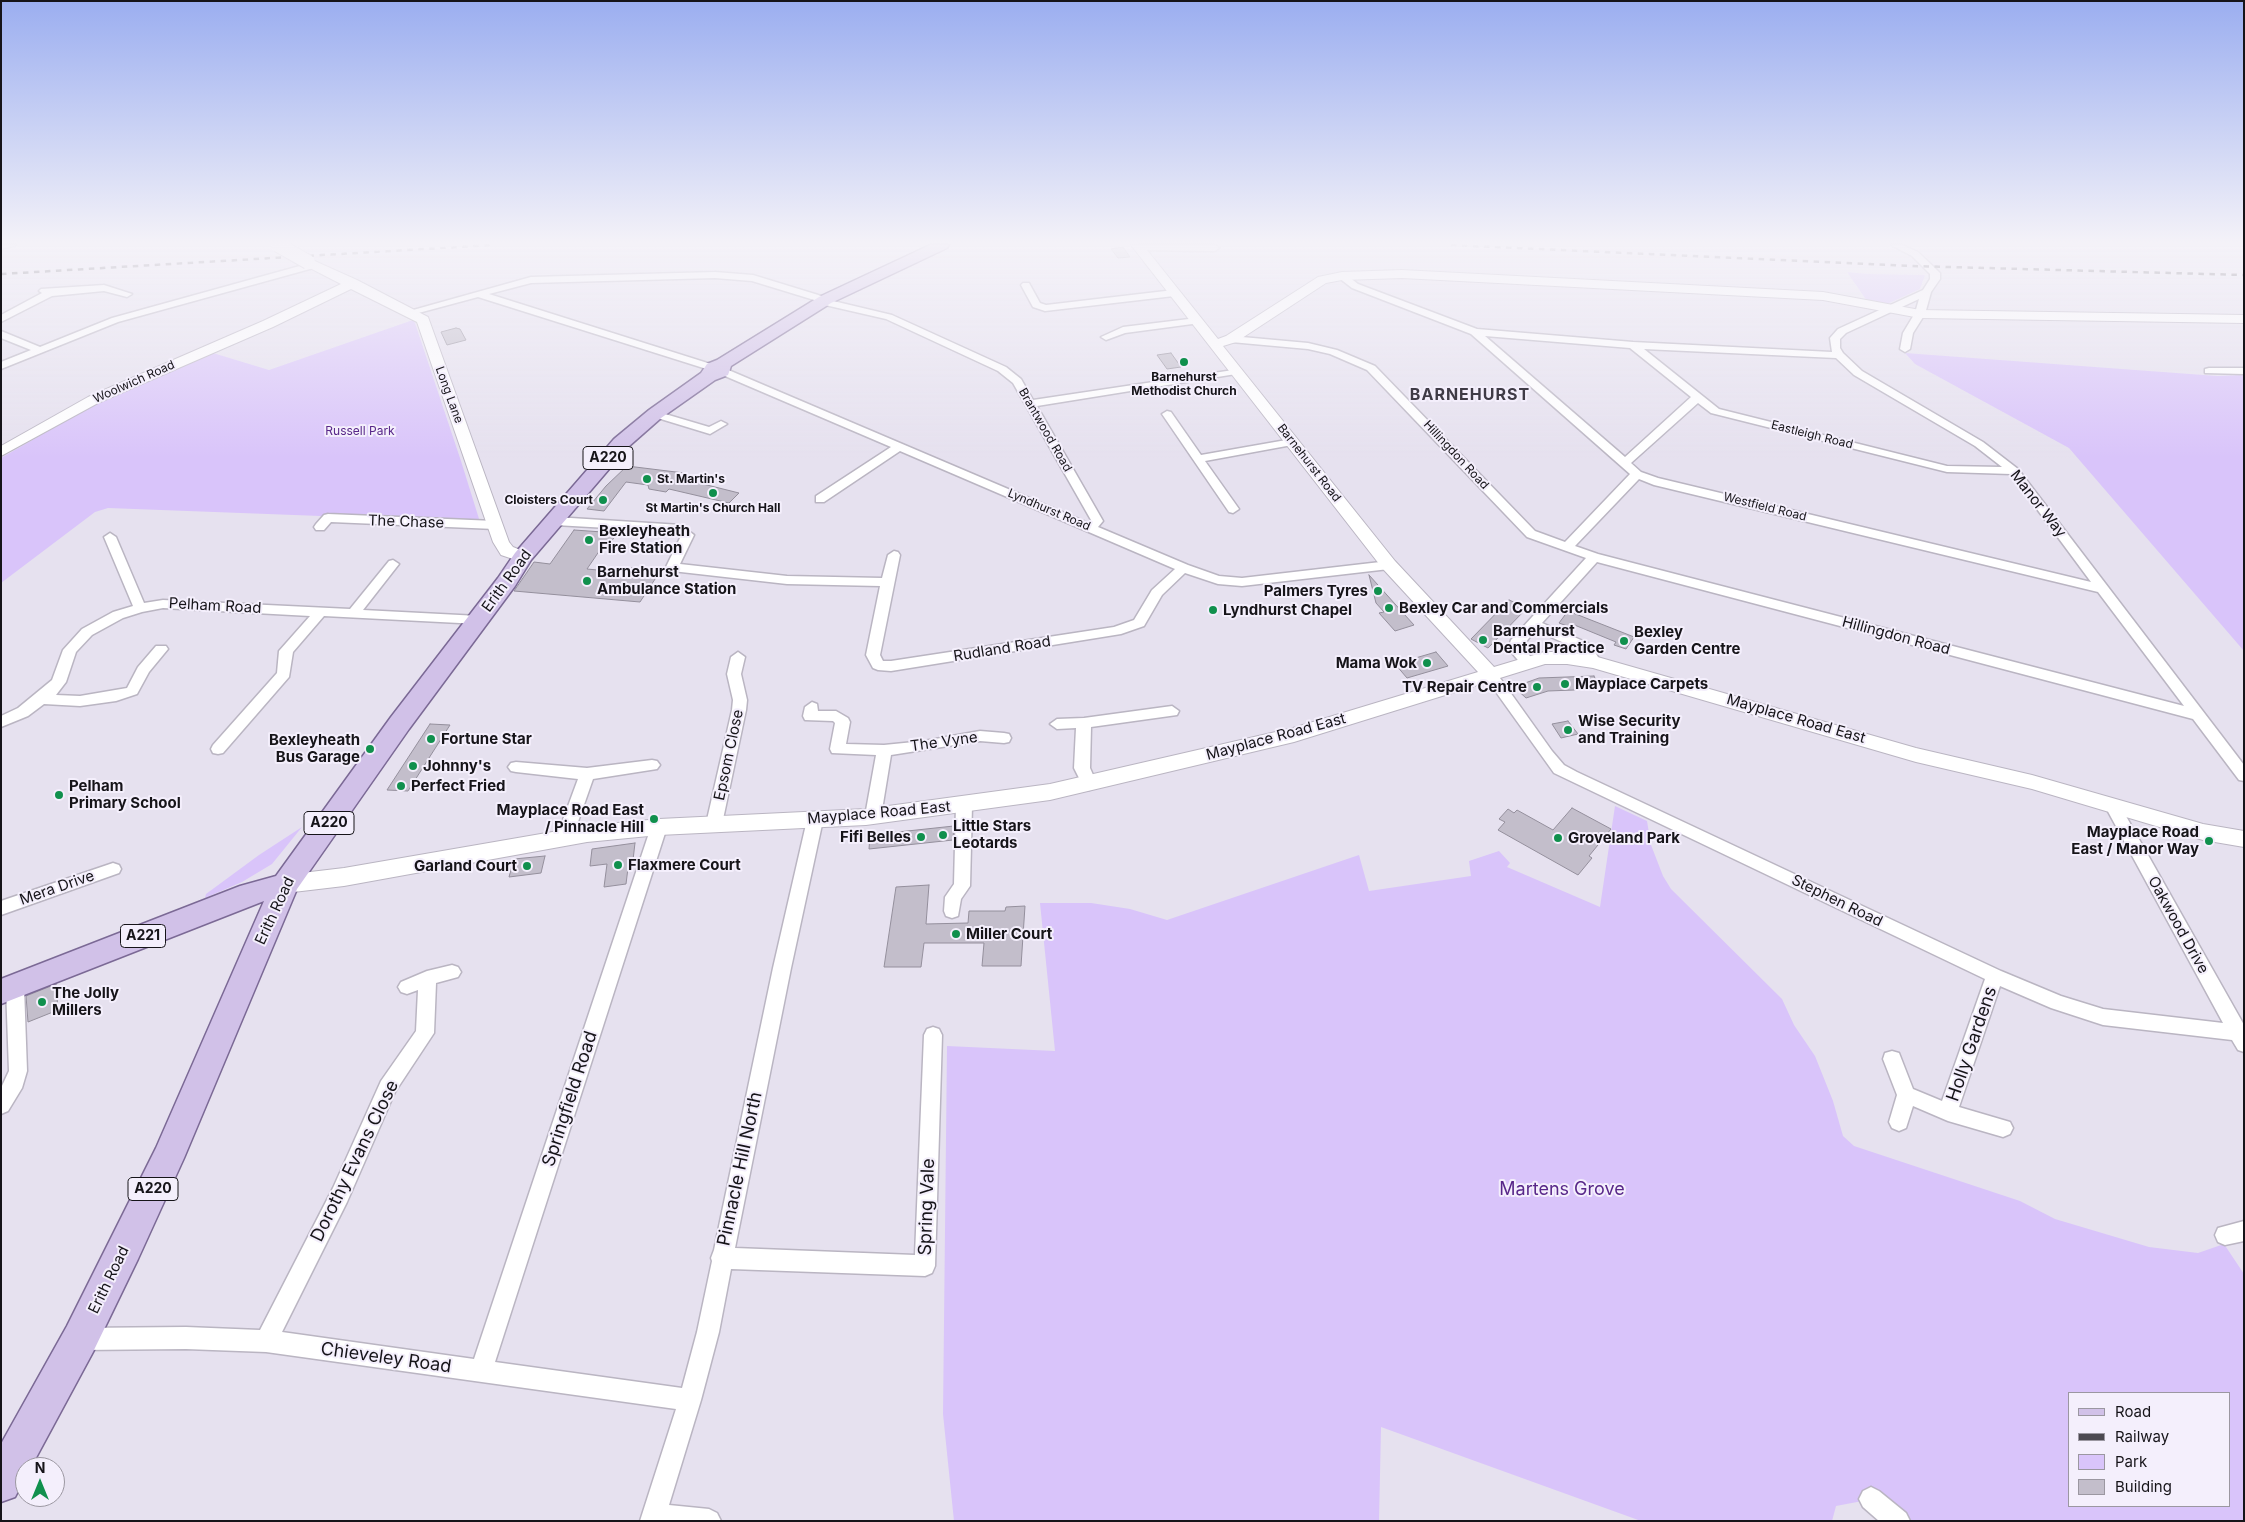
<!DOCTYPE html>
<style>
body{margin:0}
#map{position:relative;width:2245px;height:1522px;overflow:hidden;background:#e6e1ef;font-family:Inter,sans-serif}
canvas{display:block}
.frame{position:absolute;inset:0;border:2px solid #161419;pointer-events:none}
.legend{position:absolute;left:2068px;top:1392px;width:162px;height:115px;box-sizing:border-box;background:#f4effc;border:1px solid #9b97a1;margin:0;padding:6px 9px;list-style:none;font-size:15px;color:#161419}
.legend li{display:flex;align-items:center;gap:10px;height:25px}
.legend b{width:25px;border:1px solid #9b97a1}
.north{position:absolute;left:15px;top:1457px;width:50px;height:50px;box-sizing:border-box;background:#f4effc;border:1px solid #9b97a1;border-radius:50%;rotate:0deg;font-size:14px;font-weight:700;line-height:20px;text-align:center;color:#161419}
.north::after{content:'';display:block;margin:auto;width:18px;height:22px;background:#10904d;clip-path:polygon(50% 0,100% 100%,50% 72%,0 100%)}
</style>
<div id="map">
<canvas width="2245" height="1522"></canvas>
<div class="frame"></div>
<ul class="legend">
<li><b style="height:6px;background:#d1c1e8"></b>Road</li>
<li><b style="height:6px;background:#4c4951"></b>Railway</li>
<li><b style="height:14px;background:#d9c4fa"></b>Park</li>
<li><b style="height:14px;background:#c3becb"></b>Building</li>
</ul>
<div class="north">N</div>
</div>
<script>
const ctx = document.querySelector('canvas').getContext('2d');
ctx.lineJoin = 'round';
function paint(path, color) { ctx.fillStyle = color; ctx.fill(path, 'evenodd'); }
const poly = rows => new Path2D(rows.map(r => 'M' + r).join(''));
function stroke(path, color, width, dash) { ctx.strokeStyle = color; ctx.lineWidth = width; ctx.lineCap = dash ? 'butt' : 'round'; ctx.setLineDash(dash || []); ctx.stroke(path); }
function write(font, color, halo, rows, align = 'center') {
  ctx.font = font + ' Inter,sans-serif'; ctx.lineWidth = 4; ctx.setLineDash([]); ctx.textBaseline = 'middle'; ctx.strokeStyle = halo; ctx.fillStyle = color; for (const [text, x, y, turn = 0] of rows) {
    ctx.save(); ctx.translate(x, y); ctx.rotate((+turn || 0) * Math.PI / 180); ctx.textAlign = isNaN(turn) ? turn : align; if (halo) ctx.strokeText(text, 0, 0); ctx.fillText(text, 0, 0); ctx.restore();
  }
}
paint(poly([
 [1847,272,1869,274,1925,275,1920,289,1885,305,1867,301],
 [413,320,415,323,461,461,480,522,108,508,95,512,1,583,1,458,104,399,213,353,269,370],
 [1905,353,2217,376,2244,375,2244,651,2069,448,1915,364],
 [1615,806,1647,821,1651,845,1663,876,1671,889,1782,999,1794,1025,1815,1056,1833,1101,1843,1136,1854,1146,2020,1201,2055,1219,2149,1247,2198,1253,2224,1244,2244,1274,2244,1521,1906,1521,1878,1498,1836,1506,1832,1521,1641,1521,1381,1427,1379,1521,954,1521,943,1414,947,1046,1055,1051,1040,903,1091,903,1130,909,1167,920,1359,855,1369,891,1471,876,1469,861,1499,851,1510,863,1507,867,1600,907],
 [2069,1393,2229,1393,2229,1506,2069,1506],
 [302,827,272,864,242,882,205,898,206,894,259,855]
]), '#d9c4fa');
const building = poly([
 [1123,247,1130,257,1118,258,1111,249,1123,247],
 [456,328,460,329,466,340,447,345,441,332,456,328],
 [1171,353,1181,367,1167,369,1157,355,1171,353],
 [627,466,684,473,679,478,739,493,729,503,669,489,666,492,649,489,648,485,626,482,604,511,587,509,606,486,627,466],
 [574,530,617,533,607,548,602,547,587,569,618,572,622,567,661,570,640,602,514,591,534,562,550,564,574,530],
 [1369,575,1404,614,1414,625,1395,631,1379,613,1384,612,1376,603,1369,575],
 [1509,600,1527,608,1488,648,1471,639,1509,600],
 [1568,611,1624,633,1634,637,1626,649,1614,645,1616,642,1572,624,1570,627,1559,623,1568,611],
 [1436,652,1448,666,1407,678,1395,664,1436,652],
 [1594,676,1600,689,1548,691,1526,698,1514,687,1539,678,1594,676],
 [1568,721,1578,734,1561,738,1552,724,1568,721],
 [430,724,450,725,408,791,387,790,430,724],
 [1572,808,1611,829,1589,856,1592,858,1578,875,1498,830,1505,822,1499,819,1508,809,1514,813,1517,810,1553,830,1572,808],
 [954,826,953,840,869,849,870,835,954,826],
 [635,843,633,860,629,860,626,884,604,887,607,864,590,866,592,849,635,843],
 [545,856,541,873,509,877,514,859,545,856],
 [929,885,926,924,968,923,969,911,1005,911,1006,907,1025,906,1021,966,982,966,984,943,924,943,921,967,884,967,896,887,929,885],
 [56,984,58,1010,28,1022,26,996,56,984]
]);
paint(building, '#c3becb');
stroke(building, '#948f9c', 1);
const minor = poly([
 [1,245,16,245,1,249,1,245],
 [1139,245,1215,245,1219,248,1215,251,1136,250,1135,248,1139,245],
 [1891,245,1902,245,1918,252,1940,273,1940,279,1931,292,1925,314,1913,333,1910,349,1905,352,1900,349,1903,333,1915,313,1919,299,1846,333,1840,339,1840,348,1843,353,1862,371,1983,442,2018,469,2244,765,2244,781,2239,780,2193,719,1597,562,1542,623,1590,644,1601,662,1599,665,1589,665,1580,650,1535,630,1523,646,1534,662,1527,667,1522,665,1512,653,1509,646,1511,640,1586,558,1527,537,1367,370,1330,354,1308,349,1231,342,1226,339,1231,336,1308,343,1337,350,1375,366,1535,531,1565,542,1630,474,1471,334,1352,288,1339,278,1339,274,1345,274,1358,284,1477,329,1633,342,1832,352,1830,338,1838,329,1923,290,1930,279,1930,274,1912,256,1891,245],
 [1485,336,1630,348,1691,397,1625,457,1485,336],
 [1644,349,1836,358,1854,375,1975,446,2002,467,1947,466,1719,409,1644,349],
 [1698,403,1711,413,1947,472,2011,474,2091,582,1658,478,1641,472,1631,463,1698,403],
 [1639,479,1654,485,2098,592,2184,706,1598,554,1575,546,1639,479],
 [314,262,317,263,317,267,118,322,1,369,1,362,31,350,1,338,1,331,40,347,112,318,314,262],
 [715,272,753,275,828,298,829,300,892,315,1006,367,1021,379,1033,400,1240,369,1240,373,1236,374,1037,406,1103,521,1098,527,1188,565,1219,576,1242,578,1389,561,1395,565,1389,569,1242,586,1218,584,1185,573,1162,595,1144,626,1121,634,891,671,878,670,873,668,866,655,880,586,787,584,672,571,666,567,681,536,678,532,555,525,549,521,555,517,681,525,694,535,680,564,787,576,882,578,888,555,894,551,898,552,900,555,880,655,883,661,891,661,1114,627,1134,620,1152,590,1175,569,900,451,824,502,816,502,816,496,891,447,718,373,718,369,726,369,1088,523,1091,520,1013,383,998,371,886,319,825,305,824,303,752,281,715,278,531,283,489,294,717,366,717,370,713,371,478,297,411,315,406,312,531,277,715,272],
 [1023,283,1029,283,1040,303,1046,305,1174,290,1179,293,1174,296,1045,311,1033,307,1021,285,1023,283],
 [104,285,132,294,127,297,104,291,52,296,1,322,1,315,42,293,39,291,41,289,104,285],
 [1197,318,1202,321,1200,323,1125,333,1106,340,1101,337,1123,327,1197,318],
 [2209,368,2244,368,2244,374,2205,373,2205,369,2209,368],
 [655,411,709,427,721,421,727,424,710,434,651,416,651,412,655,411],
 [1167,411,1171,412,1201,455,1292,439,1298,442,1292,445,1205,461,1239,509,1233,513,1229,512,1162,414,1167,411],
 [328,514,495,521,501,525,495,529,331,522,324,530,316,530,314,527,316,524,324,515,328,514],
 [110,533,116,537,144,603,163,600,350,609,389,561,393,560,399,564,363,610,479,616,486,620,479,624,324,616,293,652,289,677,223,753,218,754,213,753,211,749,213,745,277,673,279,651,310,616,163,608,142,612,123,618,92,635,76,652,66,682,56,695,80,696,127,688,138,667,156,646,166,646,168,649,149,672,137,694,116,701,80,706,44,704,28,716,1,727,1,716,18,708,52,680,63,650,82,629,113,612,133,606,104,537,110,533],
 [738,652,745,657,741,674,747,700,746,710,722,824,720,828,714,830,708,828,706,824,732,710,733,700,727,674,731,657,738,652],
 [1490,669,1495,671,1552,751,1564,765,1577,772,2001,971,2061,996,2103,1009,2223,1023,2105,806,2108,802,2113,800,2118,802,2244,1025,2244,1052,2238,1050,2232,1040,2103,1025,2051,1008,2000,986,1959,1107,2010,1122,2013,1128,2010,1134,2003,1137,1948,1121,1913,1106,1906,1128,1899,1131,1892,1128,1889,1122,1897,1095,1883,1059,1885,1053,1892,1051,1899,1053,1913,1089,1942,1101,1985,979,1554,773,1483,674,1490,669],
 [812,702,817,704,818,711,836,711,848,718,850,722,846,744,884,745,924,741,980,731,1004,733,1009,734,1011,738,1009,742,1004,743,980,741,891,755,881,816,879,820,873,822,867,820,865,816,876,755,832,753,830,749,835,723,833,721,805,720,803,716,805,707,812,702],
 [1172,706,1179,711,1177,715,1091,727,1090,768,1097,784,1094,788,1089,790,1084,788,1074,768,1076,728,1057,729,1050,724,1057,719,1084,718,1172,706],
 [652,760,657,761,660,765,657,769,593,779,573,836,571,840,565,842,559,840,557,836,578,779,516,772,511,771,508,767,511,763,516,762,587,768,652,760],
 [964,799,969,801,972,805,970,886,961,899,958,916,952,918,946,916,944,911,945,897,954,884,956,805,959,801,964,799],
 [815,814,821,816,823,820,791,968,735,1248,915,1255,924,1035,927,1029,933,1027,939,1029,942,1035,935,1266,932,1273,925,1276,731,1269,719,1332,701,1400,669,1505,709,1509,717,1513,721,1521,640,1521,676,1409,266,1352,186,1349,80,1350,72,1347,69,1339,72,1331,80,1328,186,1327,260,1330,333,1188,381,1081,416,1031,418,990,407,994,401,992,398,987,401,982,427,971,452,965,458,967,461,972,458,977,436,983,434,1033,395,1092,347,1202,282,1332,474,1359,651,827,653,823,659,821,665,823,667,827,495,1362,682,1388,697,1332,712,1261,711,1258,714,1250,773,968,807,820,809,816,815,814],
 [113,863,119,865,121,869,119,873,1,915,1,901,113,863],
 [15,980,21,982,24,987,27,1071,22,1088,8,1111,1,1114,1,1088,9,1071,6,987,9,982,15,980],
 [2244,1221,2244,1241,2225,1245,2218,1242,2215,1235,2218,1228,2244,1221],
 [1871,1487,1879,1491,1906,1513,1910,1521,1879,1521,1863,1507,1859,1499,1863,1491,1871,1487]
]);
const tertiary = poly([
 [1131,245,1143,245,1218,339,1226,336,1318,277,1342,272,1402,270,1823,292,1920,310,2244,315,2244,323,1920,318,1823,300,1402,278,1342,280,1326,283,1236,342,1223,346,1395,561,1494,667,1544,652,1567,652,1594,656,1916,748,2032,775,2203,824,2244,831,2244,847,2203,840,2032,789,1916,762,1593,668,1567,664,1545,664,1294,742,1050,800,866,825,659,835,587,842,344,886,285,893,277,890,274,884,277,878,285,875,344,868,587,826,659,819,866,809,1050,784,1293,728,1478,672,1383,569,1131,245],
 [308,258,357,280,428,317,509,542,513,547,528,553,530,557,528,561,522,562,501,555,493,542,417,322,351,289,273,327,98,403,1,456,1,446,88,397,263,321,341,284,304,265,302,262,308,258]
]);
const primary = poly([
 [930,245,949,245,947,248,831,303,731,366,728,375,715,380,661,418,628,447,531,560,515,586,409,729,297,889,184,1158,138,1259,93,1352,31,1467,25,1467,25,1478,15,1497,1,1502,1,1444,67,1326,156,1148,264,901,1,1004,1,979,240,886,276,876,391,717,498,578,515,553,614,439,649,410,701,373,707,364,717,360,819,297,930,245]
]);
stroke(minor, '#bab5c2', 3);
stroke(tertiary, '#bab5c2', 2);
stroke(primary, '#7b6995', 3);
paint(minor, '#fff');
paint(tertiary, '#fff');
paint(primary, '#d1c1e8');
stroke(poly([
 [1451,245,1912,266,2244,275],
 [1,274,492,245]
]), '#4c4951', 2.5, [5.5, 5.5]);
const tertiaryBridge = poly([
 [278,245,308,262]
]);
stroke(tertiaryBridge, '#bab5c2', 16, []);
stroke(tertiaryBridge, '#fff', 14);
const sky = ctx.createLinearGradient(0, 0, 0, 458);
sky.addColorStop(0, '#9baef0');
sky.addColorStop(0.53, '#f4f2f8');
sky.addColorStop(1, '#f4f2f800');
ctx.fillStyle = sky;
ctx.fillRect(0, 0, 2245, 458);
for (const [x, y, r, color] of [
 [1184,362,5,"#10904d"],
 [647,479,5,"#10904d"],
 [713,493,5,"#10904d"],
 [603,500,5,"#10904d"],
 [589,540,5,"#10904d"],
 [587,581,5,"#10904d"],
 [1378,591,5,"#10904d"],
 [1389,608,5,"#10904d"],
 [1213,610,5,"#10904d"],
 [1483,640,5,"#10904d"],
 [1624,641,5,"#10904d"],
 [1427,663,5,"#10904d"],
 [1565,684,5,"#10904d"],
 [1537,687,5,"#10904d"],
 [1568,730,5,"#10904d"],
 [431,739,5,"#10904d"],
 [370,749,5,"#10904d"],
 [413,766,5,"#10904d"],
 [401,786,5,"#10904d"],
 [59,795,5,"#10904d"],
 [654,819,5,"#10904d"],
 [943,835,5,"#10904d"],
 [921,837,5,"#10904d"],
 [1558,838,5,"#10904d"],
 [2209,841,5,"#10904d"],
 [618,865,5,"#10904d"],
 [527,866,5,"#10904d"],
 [956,934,5,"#10904d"],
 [42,1002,5,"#10904d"]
]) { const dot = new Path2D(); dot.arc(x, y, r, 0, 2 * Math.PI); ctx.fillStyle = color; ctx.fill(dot); stroke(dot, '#f4effc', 2); }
write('bold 12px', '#161419', '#f4effc', [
 ["Barnehurst",1184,377],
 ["Methodist Church",1184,391],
 ["St. Martin's",657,479,"left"],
 ["Cloisters Court",593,500,"right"],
 ["St Martin's Church Hall",713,508]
]);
write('12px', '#161419', '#f4effc', [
 ["Woolwich Road",134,382,-24],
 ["Long Lane",449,395,70],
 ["Brantwood Road",1045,430,60],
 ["Eastleigh Road",1812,435,14],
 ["Hillingdon Road",1456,455,47],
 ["Barnehurst Road",1309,463,52],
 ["Westfield Road",1765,507,14],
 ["Lyndhurst Road",1049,510,23]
]);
write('12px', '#582789', '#f4effc', [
 ["Russell Park",360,431]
]);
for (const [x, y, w] of [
 [608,458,50],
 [329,823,50],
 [143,936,45],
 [153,1189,50]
]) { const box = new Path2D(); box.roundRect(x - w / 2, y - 11.5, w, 23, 4); ctx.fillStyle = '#f4effc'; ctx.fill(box); stroke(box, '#161419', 1); }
write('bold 14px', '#161419', null, [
 ["A220",608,458],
 ["A220",329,823],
 ["A221",143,936],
 ["A220",153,1189]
]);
write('15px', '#161419', '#f4effc', [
 ["Manor Way",2038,504,52],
 ["The Chase",406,522,2],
 ["Erith Road",507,581,-54],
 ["Pelham Road",215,606,3],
 ["Hillingdon Road",1896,636,15],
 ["Rudland Road",1002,649,-9],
 ["Mayplace Road East",1796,719,16],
 ["Mayplace Road East",1276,737,-15],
 ["The Vyne",944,742,-8],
 ["Epsom Close",729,755,-78],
 ["Mayplace Road East",879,813,-5],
 ["Mera Drive",57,888,-19],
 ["Stephen Road",1837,901,26],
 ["Erith Road",275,911,-65],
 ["Oakwood Drive",2178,925,61],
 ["Erith Road",109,1280,-64]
]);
write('bold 15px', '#161419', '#f4effc', [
 ["Bexleyheath",599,531],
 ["Fire Station",599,548],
 ["Barnehurst",597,572],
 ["Ambulance Station",597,589],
 ["Palmers Tyres",1368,591,"right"],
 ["Bexley Car and Commercials",1399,608],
 ["Lyndhurst Chapel",1223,610],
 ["Barnehurst",1493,631],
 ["Dental Practice",1493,648],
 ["Bexley",1634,632],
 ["Garden Centre",1634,649],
 ["Mama Wok",1417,663,"right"],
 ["Mayplace Carpets",1575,684],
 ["TV Repair Centre",1527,687,"right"],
 ["Wise Security",1578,721],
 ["and Training",1578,738],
 ["Fortune Star",441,739],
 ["Bexleyheath",360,740,"right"],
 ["Bus Garage",360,757,"right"],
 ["Johnny's",423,766],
 ["Pelham",69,786],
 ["Primary School",69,803],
 ["Perfect Fried",411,786],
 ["Mayplace Road East",644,810,"right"],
 ["/ Pinnacle Hill",644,827,"right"],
 ["Little Stars",953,826],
 ["Leotards",953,843],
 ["Mayplace Road",2199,832,"right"],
 ["East / Manor Way",2199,849,"right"],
 ["Fifi Belles",911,837,"right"],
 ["Groveland Park",1568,838],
 ["Flaxmere Court",628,865],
 ["Garland Court",517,866,"right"],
 ["Miller Court",966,934],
 ["The Jolly",52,993],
 ["Millers",52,1010]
], 'left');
ctx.letterSpacing = '1px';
write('bold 16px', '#3f3b46', '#f4effc', [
 ["BARNEHURST",1470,395]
]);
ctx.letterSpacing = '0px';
write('18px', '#161419', '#f4effc', [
 ["Holly Gardens",1972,1044,-71],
 ["Springfield Road",570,1099,-72],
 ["Dorothy Evans Close",355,1161,-64],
 ["Pinnacle Hill North",740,1169,-78],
 ["Spring Vale",927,1207,-88],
 ["Chieveley Road",386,1358,8]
]);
write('18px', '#582789', '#f4effc', [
 ["Martens Grove",1562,1190]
]);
</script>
